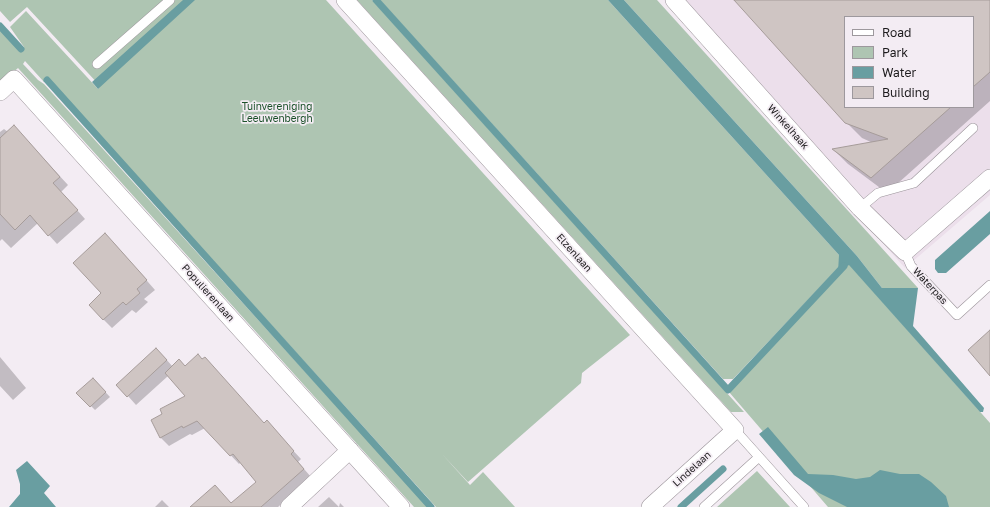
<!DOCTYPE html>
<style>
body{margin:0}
#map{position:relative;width:990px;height:507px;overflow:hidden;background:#f3ecf3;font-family:"Golos Text",sans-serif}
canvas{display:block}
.legend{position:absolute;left:844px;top:16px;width:130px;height:92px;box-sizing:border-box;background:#f3ecf3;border:1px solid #9d989d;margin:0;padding:5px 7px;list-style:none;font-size:12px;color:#1d1b1d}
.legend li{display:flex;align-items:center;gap:8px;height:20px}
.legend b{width:20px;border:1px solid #9d989d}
</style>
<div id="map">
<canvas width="990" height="507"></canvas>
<ul class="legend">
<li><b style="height:5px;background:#fff"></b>Road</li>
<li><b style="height:11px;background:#aec5b2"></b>Park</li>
<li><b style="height:11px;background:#699ea1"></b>Water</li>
<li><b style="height:11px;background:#cfc5c3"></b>Building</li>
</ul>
</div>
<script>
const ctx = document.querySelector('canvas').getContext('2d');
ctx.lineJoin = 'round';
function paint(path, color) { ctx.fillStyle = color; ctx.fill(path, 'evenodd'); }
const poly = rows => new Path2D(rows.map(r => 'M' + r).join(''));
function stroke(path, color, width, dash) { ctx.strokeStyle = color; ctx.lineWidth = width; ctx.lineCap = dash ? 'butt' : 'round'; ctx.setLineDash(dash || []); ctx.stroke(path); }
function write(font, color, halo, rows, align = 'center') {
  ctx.font = font + ' "Golos Text",sans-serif'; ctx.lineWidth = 3.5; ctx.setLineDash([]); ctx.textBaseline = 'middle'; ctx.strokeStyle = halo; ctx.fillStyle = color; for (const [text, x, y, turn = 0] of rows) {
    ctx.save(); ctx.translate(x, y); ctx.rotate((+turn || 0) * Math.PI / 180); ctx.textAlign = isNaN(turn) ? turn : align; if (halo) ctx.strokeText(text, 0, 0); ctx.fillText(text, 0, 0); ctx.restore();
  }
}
paint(poly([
 [664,0,990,0,990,195,905,268],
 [845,17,973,17,973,107,845,107]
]), '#ecdfeb');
paint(poly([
 [0,0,326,0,630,335,582,373,581,383,468,482,442,454,470,485,483,472,515,507,436,507,48,78,44,82,25,61,23,64,38,80,44,84,428,507,414,507,18,68,0,84,0,29,21,51,24,47,10,27,26,11,98,89,100,86,27,7,10,22,0,11],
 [357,0,372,0,744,412,731,412],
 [380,0,608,0,840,256,839,267,733,379,723,379],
 [624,0,657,0,918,288,882,288,857,256],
 [849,264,990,423,990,507,828,507,729,392],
 [757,471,790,507,717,507]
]), '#aec5b2');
paint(poly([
 [183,0,195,0,98,89,92,82],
 [608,0,624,0,857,256,882,288,918,288,913,326,984,408,983,412,980,412,849,265,838,272,839,255],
 [990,211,990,234,946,273,938,273,935,269,935,260],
 [768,427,808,474,833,475,856,479,870,477,880,470,900,474,919,474,931,482,946,496,949,507,847,507,819,493,794,475,759,434],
 [27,461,50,486,44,493,56,507,9,507,20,494,20,484,16,470]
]), '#699ea1');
paint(poly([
 [736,0,990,0,990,101,887,193,848,164,834,150,873,143,862,138,846,122],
 [845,17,973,17,973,107,845,107],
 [4,129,8,132,22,135,68,185,61,192,85,219,57,244,38,223,11,248,2,239,0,241,0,132],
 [114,243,155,290,144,299,148,302,136,313,132,310,112,328,103,319,102,294],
 [0,357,26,388,13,400,0,386],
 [165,358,173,367,185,367,264,424,274,430,301,459,298,462,311,477,278,507,243,507,258,482,241,462,239,464,205,428,192,435,190,434,169,446,161,438,152,421,163,414,186,396,168,376,136,405,128,396],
 [93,379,110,397,95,410,78,393],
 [329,497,339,507,318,507],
 [162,500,169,507,155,507],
 [340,503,344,507,339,507]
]), '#0003');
stroke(poly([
 [376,0,728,390,844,266],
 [0,26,21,49],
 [47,80,431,507],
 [681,507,723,469]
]), '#699ea1', 7);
const building = poly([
 [734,0,990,0,990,72,973,87,973,17,845,17,845,107,951,107,871,178,832,149,888,139,845,123,734,0],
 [14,125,60,177,53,183,78,210,48,236,30,215,15,230,0,214,0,138,14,125],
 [105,233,147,280,137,289,140,293,126,305,123,302,103,320,89,305,101,293,73,263,105,233],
 [990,330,990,376,968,350,990,330],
 [156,348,167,360,127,397,116,385,156,348],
 [198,354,202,359,205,357,264,423,267,420,294,451,291,454,304,469,261,507,190,507,215,485,231,503,256,482,233,454,230,456,197,421,183,428,182,426,160,438,151,420,162,414,160,409,185,396,165,373,179,359,185,366,198,354],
 [93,378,106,392,90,407,76,393,93,378]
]);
paint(building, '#cfc5c3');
stroke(building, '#a69c9a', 1);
const lane = poly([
 [97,64,170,0],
 [860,208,878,193,914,183,973,128],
 [905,252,911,266,957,315,990,285],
 [735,430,804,507],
 [704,507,759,457]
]);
const street = poly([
 [345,0,735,430,650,507],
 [674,0,860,208,905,252,990,178],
 [0,92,14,79,401,507],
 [289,507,350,450]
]);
stroke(lane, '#9a9399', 10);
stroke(street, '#9a9399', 18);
stroke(lane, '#fff', 9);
stroke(street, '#fff', 17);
write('10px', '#1c522b', '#f3ecf3', [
 ["Tuinvereniging",277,107],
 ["Leeuwenbergh",277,119]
]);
write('10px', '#1d1b1d', '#f3ecf3', [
 ["Winkelhaak",788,127,48],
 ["Elzenlaan",574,253,48],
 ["Waterpas",930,286,47],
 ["Populierenlaan",208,293,48],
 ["Lindelaan",692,469,-42]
]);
</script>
